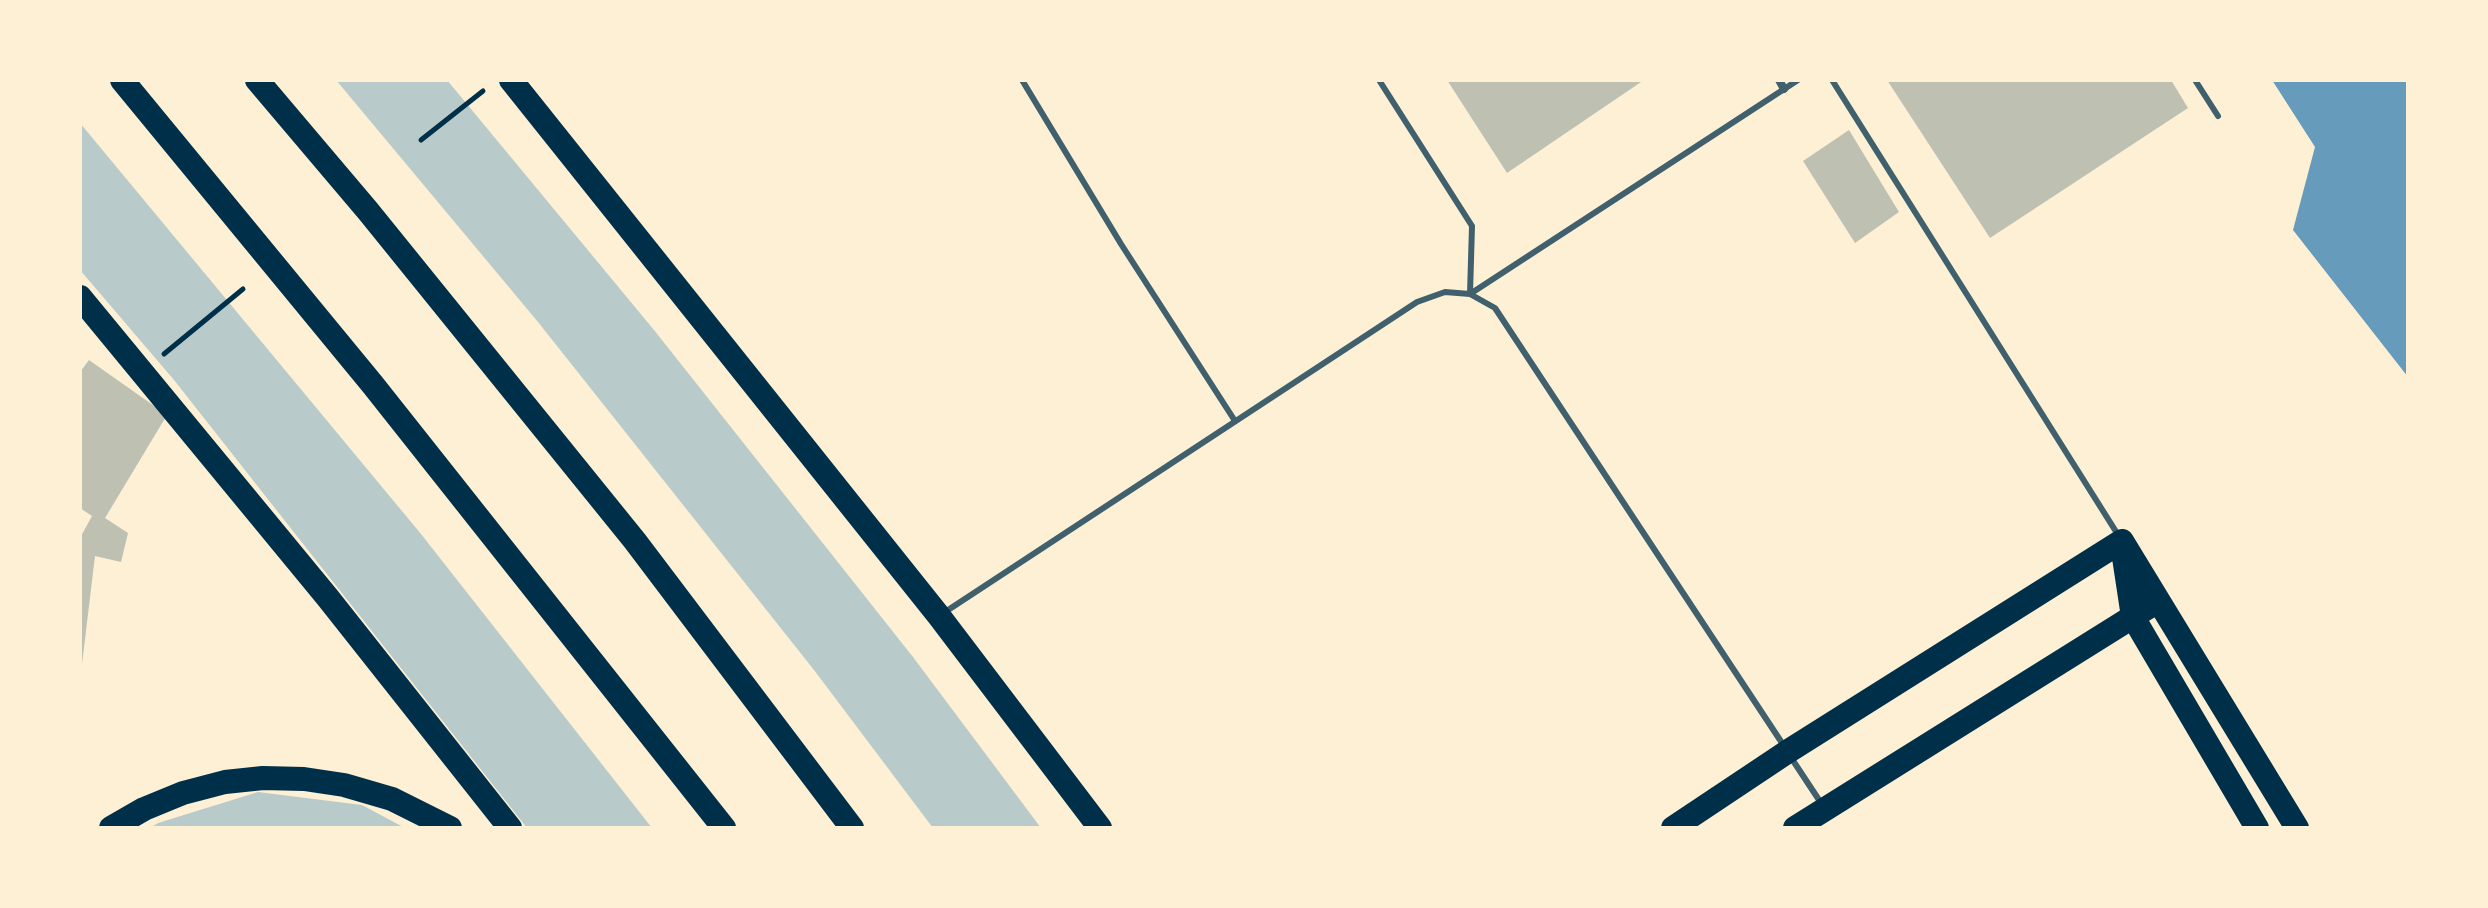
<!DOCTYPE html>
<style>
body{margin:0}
#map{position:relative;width:2488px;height:908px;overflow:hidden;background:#fdf0d5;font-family:"Source Sans 3",sans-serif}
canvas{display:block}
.frame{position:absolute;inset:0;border:82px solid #fdf0d5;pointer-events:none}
</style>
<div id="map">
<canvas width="2488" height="908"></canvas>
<div class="frame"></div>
</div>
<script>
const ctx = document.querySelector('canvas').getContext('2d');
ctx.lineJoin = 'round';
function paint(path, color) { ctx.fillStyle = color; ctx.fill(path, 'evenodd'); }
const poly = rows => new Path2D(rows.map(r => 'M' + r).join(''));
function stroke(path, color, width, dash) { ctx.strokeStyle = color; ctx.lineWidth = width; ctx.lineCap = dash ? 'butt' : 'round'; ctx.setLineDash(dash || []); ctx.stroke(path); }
paint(poly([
 [336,80,447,80,654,330,913,657,1041,828,933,828,814,670,538,322],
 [80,123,421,534,652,828,527,828,174,380,80,270],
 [258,792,362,805,405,828,150,828,158,823]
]), '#b9caca');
paint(poly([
 [2272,80,2408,80,2408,377,2293,230,2315,147]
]), '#669bbc');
paint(poly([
 [1447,80,1644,80,1507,173],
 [1887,80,2171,80,2188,108,1990,238],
 [1849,130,1899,212,1855,243,1803,161],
 [89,360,167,415,105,518,128,533,121,562,95,556,82,664,80,664,80,538,92,516,80,508,80,372]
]), '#bec0b2');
stroke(poly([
 [421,140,483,91],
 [164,354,243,289]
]), '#003049', 5);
stroke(poly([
 [1022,80,1121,244,1235,421],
 [1379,80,1472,226,1470,294],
 [1832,80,2120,538],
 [2195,80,2218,116],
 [1470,294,1798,80],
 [945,612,1417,302,1445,292,1470,294,1495,308,1784,746],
 [1790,756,1821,803]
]), '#3f606c', 6);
stroke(poly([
 [1779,80,1784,89]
]), '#3f606c', 8);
stroke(poly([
 [122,80,373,385,724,828],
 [257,80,368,211,635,541,852,828],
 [511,80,939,616,1100,828],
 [80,297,328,598,510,828],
 [2122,541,2297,828],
 [2123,551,2133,617,2257,828],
 [111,828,144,809,183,793,225,782,263,778,304,779,344,785,392,799,450,828],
 [1673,828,1787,752,2122,541],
 [1795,828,2158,601]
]), '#003049', 24);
</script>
